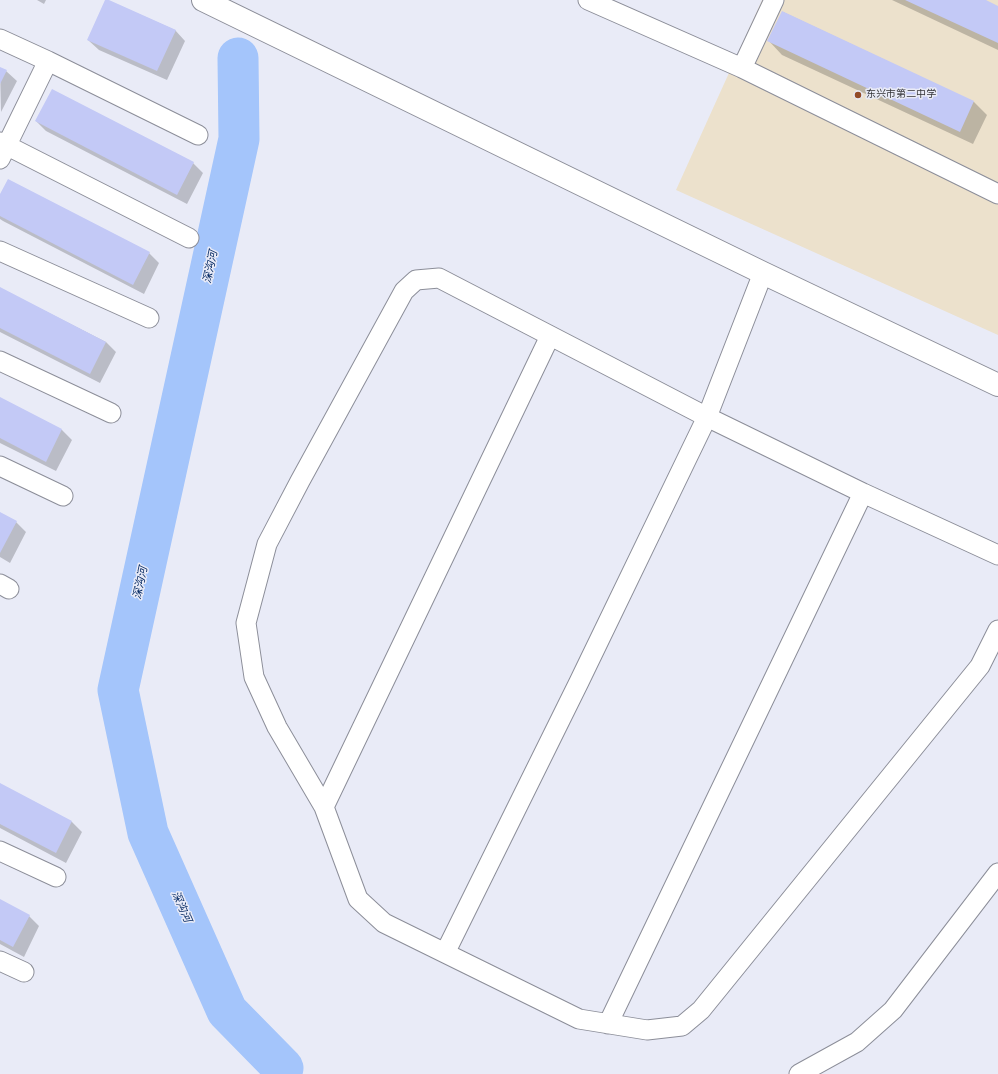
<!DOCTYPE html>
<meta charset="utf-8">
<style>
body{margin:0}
canvas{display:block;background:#e9ebf7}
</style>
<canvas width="998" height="1074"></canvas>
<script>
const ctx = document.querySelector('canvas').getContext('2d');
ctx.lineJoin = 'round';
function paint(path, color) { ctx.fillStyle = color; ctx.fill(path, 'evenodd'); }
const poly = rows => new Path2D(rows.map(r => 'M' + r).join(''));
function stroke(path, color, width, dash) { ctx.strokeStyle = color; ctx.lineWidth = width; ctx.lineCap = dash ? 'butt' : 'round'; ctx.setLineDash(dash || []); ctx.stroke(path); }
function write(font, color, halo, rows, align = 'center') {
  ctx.font = font + ' "Nunito Sans","Noto Sans SC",sans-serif'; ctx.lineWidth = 3; ctx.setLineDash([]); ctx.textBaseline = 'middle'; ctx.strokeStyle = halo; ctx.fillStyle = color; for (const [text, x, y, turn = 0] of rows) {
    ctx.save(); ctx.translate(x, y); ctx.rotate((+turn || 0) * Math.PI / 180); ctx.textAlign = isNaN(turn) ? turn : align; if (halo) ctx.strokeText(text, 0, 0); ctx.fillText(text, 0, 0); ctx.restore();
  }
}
paint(poly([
 [762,0,998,0,998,335,676,190]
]), '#ece1cc');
paint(poly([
 [37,0,46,0,44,4],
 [107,0,175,30,185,41,167,80,99,50,88,40],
 [892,0,983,0,998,7,998,50],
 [783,12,974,102,987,115,973,144,782,55,769,41],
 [0,68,6,71,17,81,1,112],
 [36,121,193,163,203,173,187,204,46,131],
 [0,196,149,253,159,263,144,294,3,221,0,219],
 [0,288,106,342,116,352,100,383,0,332],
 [0,399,62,430,72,440,56,471,0,443],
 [0,513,16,522,26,532,10,563,0,557],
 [0,785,72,822,82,832,66,863,0,828],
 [0,900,29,916,39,926,24,957,0,944]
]), '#0003');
stroke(poly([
 [238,58,239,139,118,690,148,833,227,1011,283,1068,281,1074]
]), '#a4c5fb', 41);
paint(poly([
 [105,0,109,0,176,30,157,71,87,40],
 [905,0,986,0,998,6,998,43],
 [782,11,974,101,960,132,767,41],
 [0,67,7,70,0,84],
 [52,89,194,162,177,195,35,121],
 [8,179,150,252,133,285,0,216,0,194],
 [0,287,106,342,90,374,0,328],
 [0,397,62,429,46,462,0,438],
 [0,512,17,521,0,553],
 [0,783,72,821,56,853,0,824],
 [0,899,30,915,13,947,0,940]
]), '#c3c9f6');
const street = poly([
 [588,0,742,68],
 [774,0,742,68,998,194],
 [0,39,48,61,198,135],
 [0,142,189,238],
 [0,159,48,61],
 [0,251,149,318],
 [0,361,111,413],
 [0,466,63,496],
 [998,555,863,493,707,417,439,278,416,280,404,291,300,481,267,544,246,623,254,677,277,727,324,807,358,899,384,923,579,1019,647,1030,682,1026,701,1010,980,666,998,630],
 [0,584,9,589],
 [324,807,550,336],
 [0,851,56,877],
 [445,953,579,682,707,417,763,273],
 [0,961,24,972],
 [608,1024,863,493],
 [799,1074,857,1042,893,1010,998,873]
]);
const secondary = poly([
 [203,0,763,273,998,385]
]);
stroke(street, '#8c8e99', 21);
stroke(secondary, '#8c8e99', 24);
stroke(street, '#fff', 19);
stroke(secondary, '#fff', 22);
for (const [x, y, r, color] of [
 [858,95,4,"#924a26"]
]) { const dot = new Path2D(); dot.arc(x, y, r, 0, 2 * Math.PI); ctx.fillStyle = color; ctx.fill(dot); stroke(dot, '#e9ebf7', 1.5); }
write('10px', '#343539', '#e9ebf7', [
 ["东兴市第二中学",866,95]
], 'left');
write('italic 11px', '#062a63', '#e9ebf7', [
 ["深沟河",211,267,-78],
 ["深沟河",141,583,-78],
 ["深沟河",181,907,66]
]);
</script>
